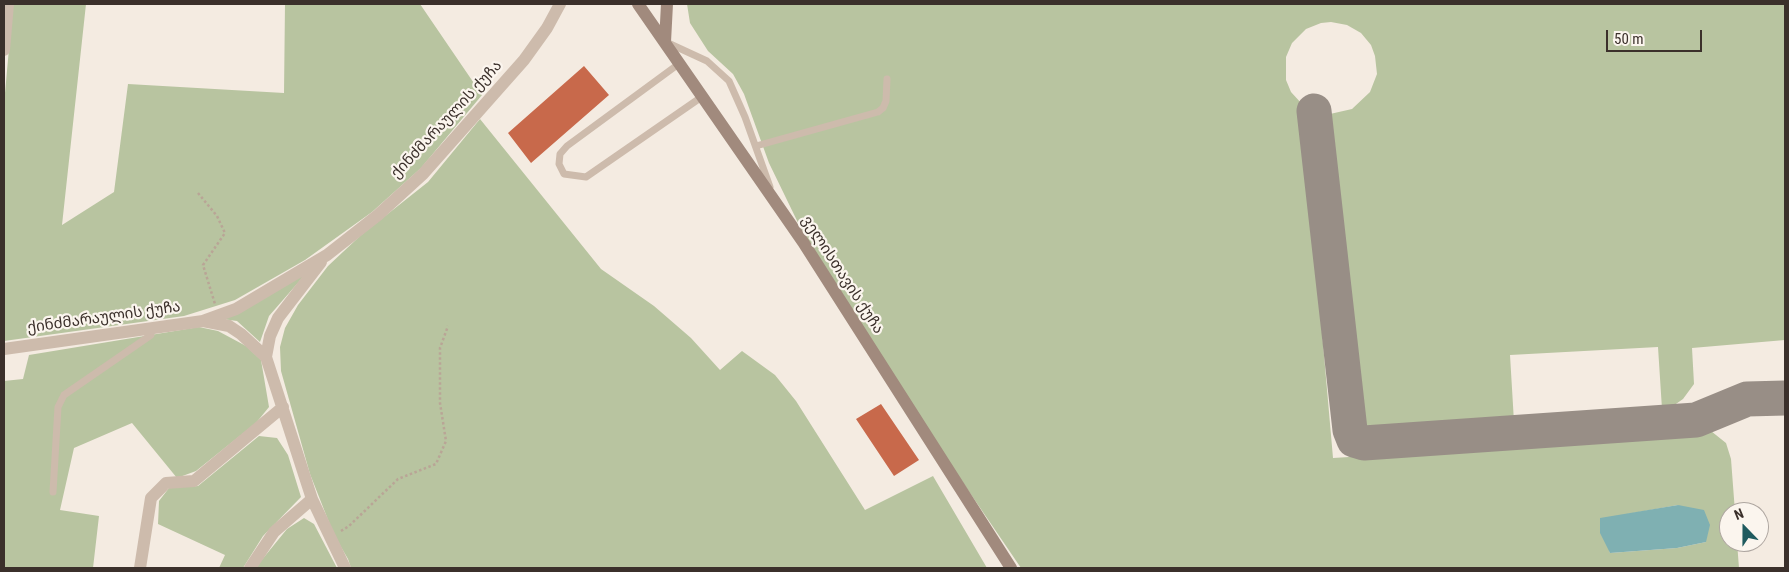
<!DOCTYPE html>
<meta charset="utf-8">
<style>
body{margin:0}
#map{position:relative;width:1789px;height:572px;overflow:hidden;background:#f4ebe1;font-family:"Roboto Condensed",sans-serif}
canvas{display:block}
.frame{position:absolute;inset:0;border:5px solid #3b302b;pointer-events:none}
.north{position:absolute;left:1719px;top:502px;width:50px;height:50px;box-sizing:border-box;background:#fbf5ee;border:1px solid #aea6a0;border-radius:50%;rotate:338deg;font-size:14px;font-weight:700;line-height:20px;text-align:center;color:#3b302b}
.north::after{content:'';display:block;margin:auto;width:18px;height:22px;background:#1f5a5e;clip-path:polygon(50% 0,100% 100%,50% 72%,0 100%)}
.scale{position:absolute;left:1606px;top:30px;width:96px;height:22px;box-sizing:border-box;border:2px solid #3b302b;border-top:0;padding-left:6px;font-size:15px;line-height:18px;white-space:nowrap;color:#3b302b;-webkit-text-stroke:4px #fbf5ee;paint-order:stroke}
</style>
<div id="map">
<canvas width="1789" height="572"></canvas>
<div class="frame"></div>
<div class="north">N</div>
<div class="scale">50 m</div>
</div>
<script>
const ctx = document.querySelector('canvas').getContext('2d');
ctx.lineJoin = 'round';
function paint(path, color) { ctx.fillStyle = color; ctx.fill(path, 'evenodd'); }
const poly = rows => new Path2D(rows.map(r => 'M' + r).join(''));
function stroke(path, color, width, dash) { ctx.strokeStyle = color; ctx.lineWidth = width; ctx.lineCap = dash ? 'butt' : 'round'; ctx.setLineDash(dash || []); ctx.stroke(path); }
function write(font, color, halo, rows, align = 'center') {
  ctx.font = font + ' "Roboto Condensed","Noto Sans Georgian",sans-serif'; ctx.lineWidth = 4.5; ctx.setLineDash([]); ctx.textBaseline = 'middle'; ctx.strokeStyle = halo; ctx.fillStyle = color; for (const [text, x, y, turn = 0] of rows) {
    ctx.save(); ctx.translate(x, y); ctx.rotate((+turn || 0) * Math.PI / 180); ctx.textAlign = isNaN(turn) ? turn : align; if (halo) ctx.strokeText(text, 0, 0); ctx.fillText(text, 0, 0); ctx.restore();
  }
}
paint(poly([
 [13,4,86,4,62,225,114,192,128,84,284,93,285,4,420,4,482,95,421,168,372,212,305,260,235,300,184,316,4,341,4,104],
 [687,4,1785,4,1785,340,1692,348,1694,384,1683,399,1673,406,1662,409,1658,347,1510,355,1514,422,1373,431,1364,429,1358,420,1330,114,1352,109,1370,92,1377,74,1375,56,1371,45,1361,33,1347,25,1331,22,1321,23,1306,29,1292,43,1286,57,1286,80,1291,92,1302,104,1333,458,1622,440,1711,431,1726,443,1731,459,1735,512,1729,512,1729,542,1737,542,1739,568,1021,568,917,415,803,233,769,163,744,94,733,74,708,51,690,23],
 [1678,505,1706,542,1677,548,1610,553,1600,519],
 [480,119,601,269,654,306,691,338,720,370,742,351,775,375,796,401,865,510,933,476,987,568,351,568,348,559,334,535,310,474,281,371,280,347,285,328,298,305,328,266,360,236,428,182],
 [310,269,269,316,260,342,237,321,222,319],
 [199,327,218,331,246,346,261,360,269,407,256,423,196,471,177,478,132,423,74,448,60,510,99,516,93,568,4,568,4,381,23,379,29,355],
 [259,436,277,438,288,455,301,497,263,536,243,568,219,568,225,555,158,524,159,501,169,488,198,486],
 [304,518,314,524,337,568,256,567,287,529]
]), '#b8c4a0');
paint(poly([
 [1678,505,1704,510,1710,525,1706,542,1677,548,1610,553,1600,533,1600,518]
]), '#7fb0b2');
stroke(poly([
 [1314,111,1350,430,1354,440,1364,443,1696,420,1747,399,1785,398]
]), '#988e86', 35);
paint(poly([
 [584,66,609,95,531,163,508,133],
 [881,404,919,460,894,476,856,419]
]), '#c8694b');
stroke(poly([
 [198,193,217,216,225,233,203,265,215,304],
 [341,531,349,526,398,479,436,464,446,441,440,403,440,348,448,326]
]), '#b9a596', 2.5, [2.5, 2.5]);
stroke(poly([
 [668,43,707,61,729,81,745,117,770,187],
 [680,63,567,146,560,154,559,164,564,174,586,177,703,96],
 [756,146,878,112,883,108,886,101,887,79],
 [53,492,58,407,64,395,151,335,151,328]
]), '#cdbbac', 7);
stroke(poly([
 [4,50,8,4],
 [203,321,229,326,241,334,266,357,312,499,345,568],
 [4,349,203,321,236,309,327,255,378,215,423,174,524,60,547,28,560,4],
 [266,357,270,336,278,318,321,262],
 [140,568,151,498,166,483,194,481,283,407],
 [250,568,274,532,312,499]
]), '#cdbbac', 12);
stroke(poly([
 [638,4,803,242,1011,568],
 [665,42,667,4]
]), '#a18a7d', 12);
write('15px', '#3b302b', '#fbf5ee', [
 ["ქინძმარაულის ქუჩა",447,120,-47],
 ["ველისთავის ქუჩა",842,275,57],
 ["ქინძმარაულის ქუჩა",104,318,-8]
]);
</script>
